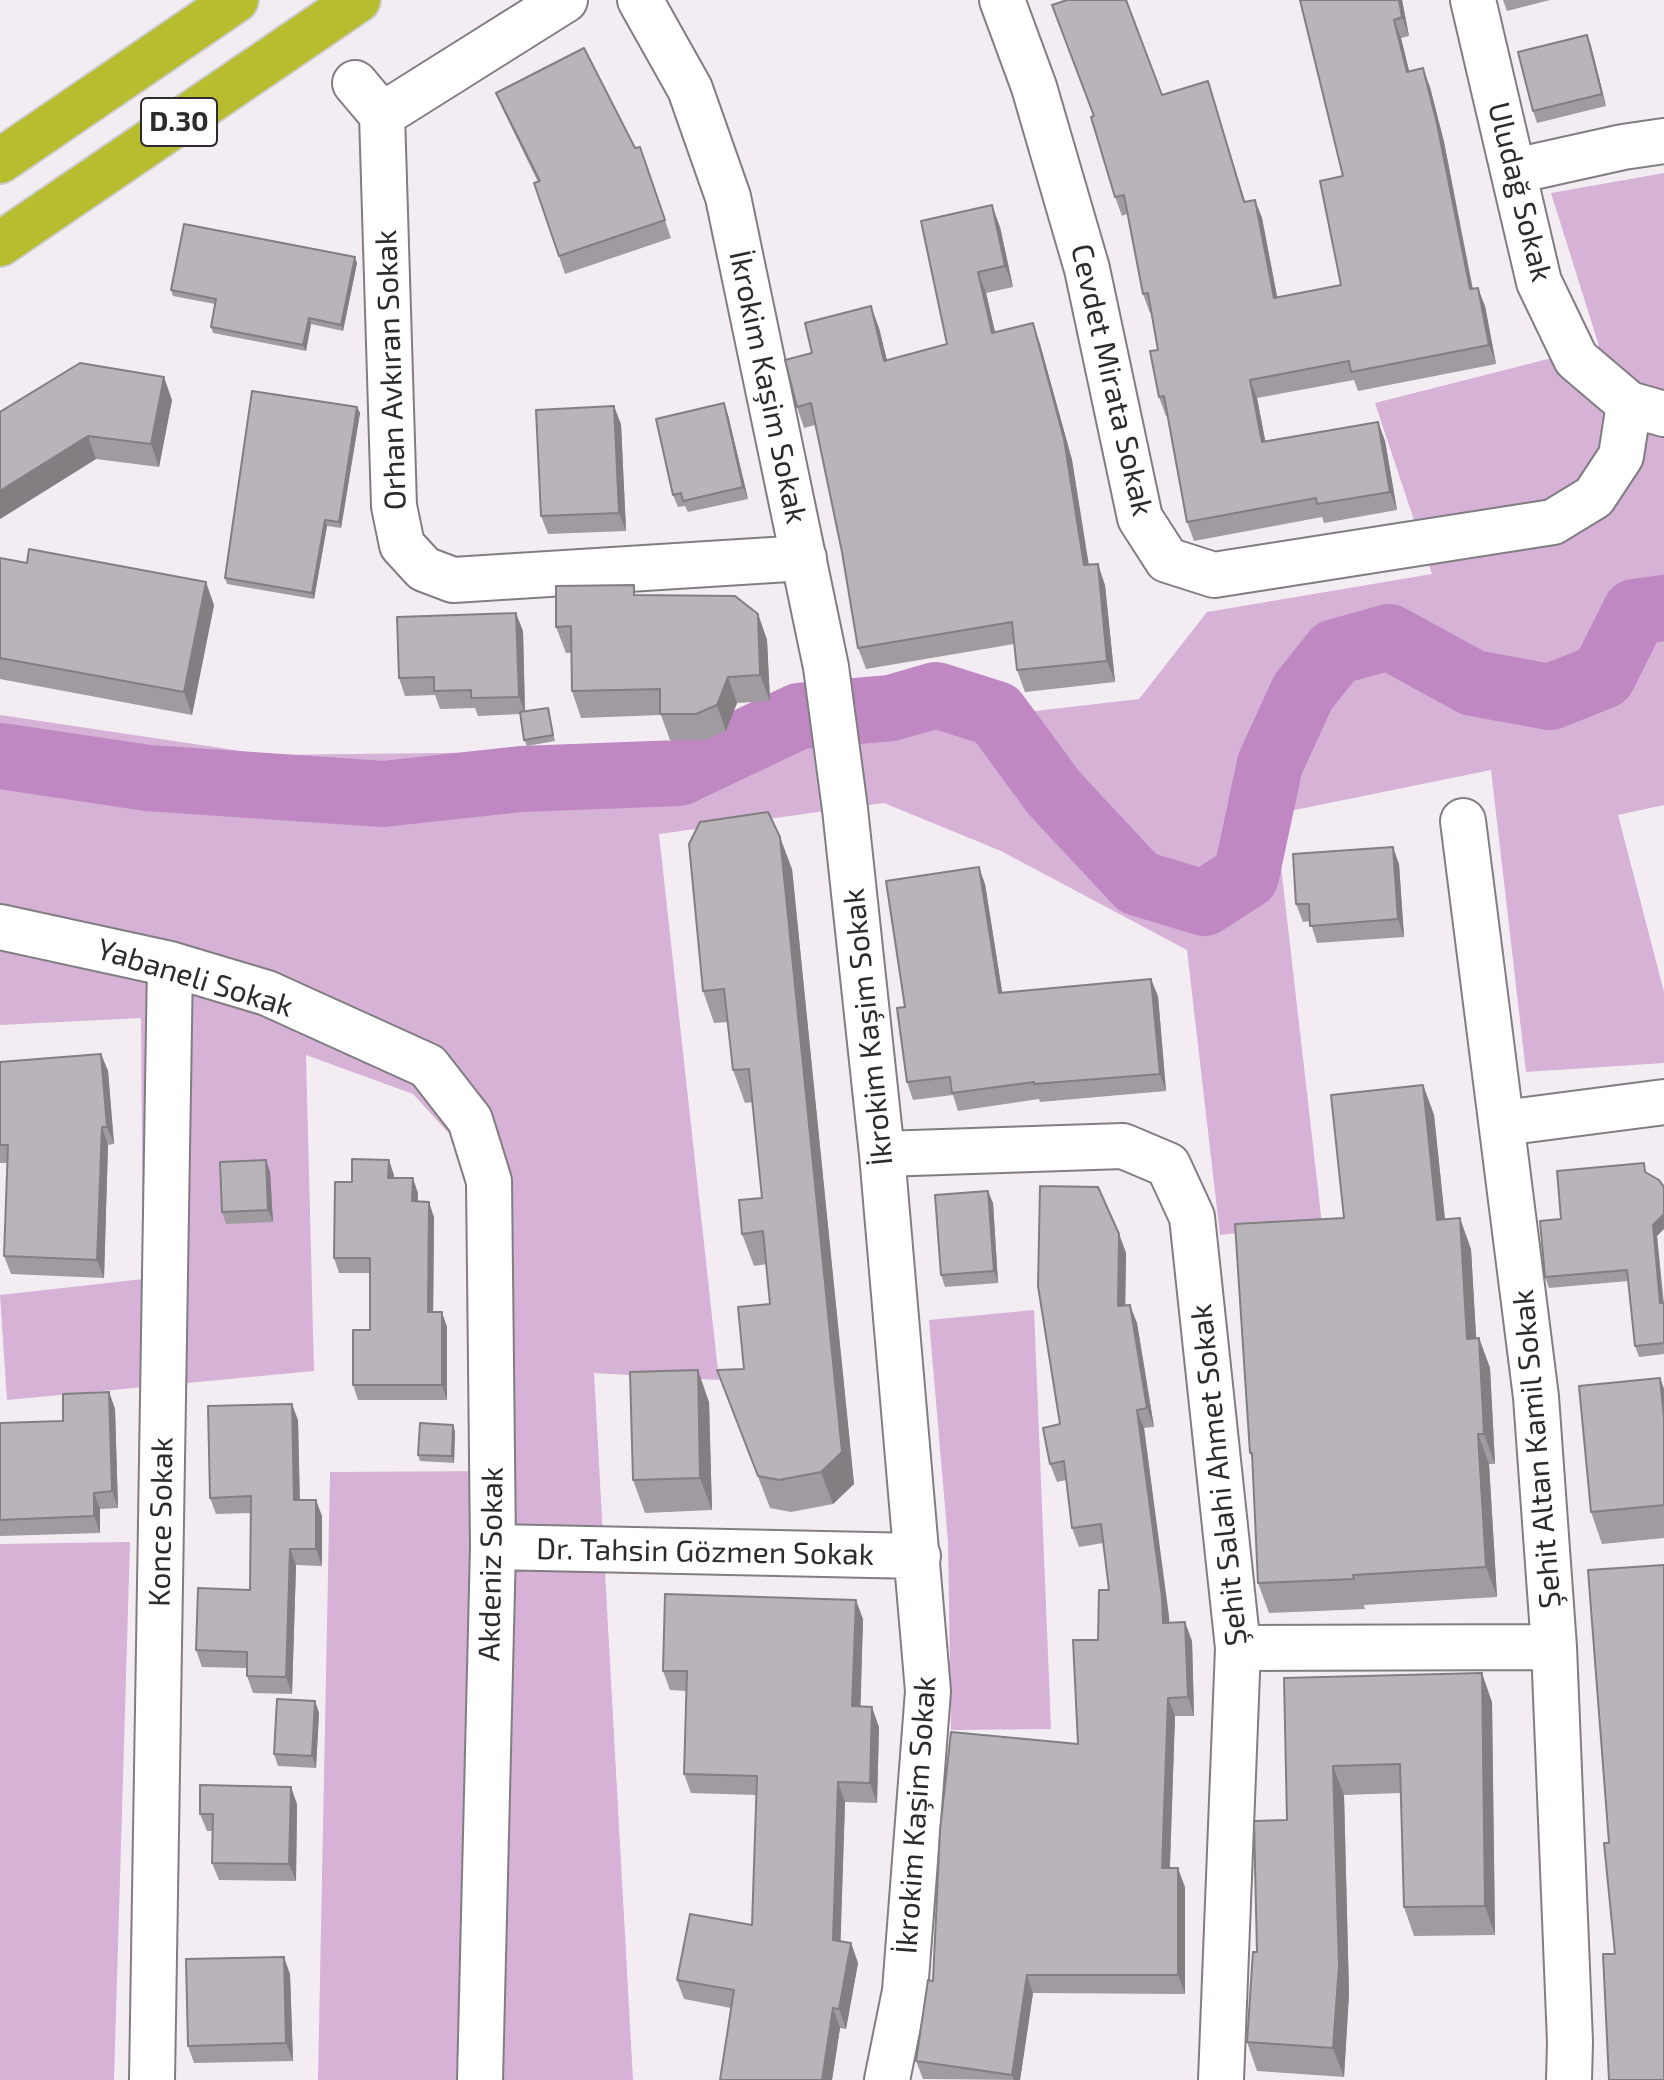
<!DOCTYPE html>
<meta charset="utf-8">
<style>
body{margin:0}
canvas{display:block;background:#f3edf3}
</style>
<canvas width="1664" height="2080"></canvas>
<script>
const ctx = document.querySelector('canvas').getContext('2d');
ctx.lineJoin = 'round';
function paint(path, color) { ctx.fillStyle = color; ctx.fill(path, 'evenodd'); }
const poly = rows => new Path2D(rows.map(r => 'M' + r).join(''));
function stroke(path, color, width, dash) { ctx.strokeStyle = color; ctx.lineWidth = width; ctx.lineCap = dash ? 'butt' : 'round'; ctx.setLineDash(dash || []); ctx.stroke(path); }
function write(font, color, halo, rows, align = 'center') {
  ctx.font = font + ' "Exo 2",sans-serif'; ctx.lineWidth = 6; ctx.setLineDash([]); ctx.textBaseline = 'middle'; ctx.strokeStyle = halo; ctx.fillStyle = color; for (const [text, x, y, turn = 0] of rows) {
    ctx.save(); ctx.translate(x, y); ctx.rotate((+turn || 0) * Math.PI / 180); ctx.textAlign = isNaN(turn) ? turn : align; if (halo) ctx.strokeText(text, 0, 0); ctx.fillText(text, 0, 0); ctx.restore();
  }
}
paint(poly([
 [1664,173,1664,805,1618,815,1664,992,1664,1063,1526,1072,1491,770,1275,814,1322,1224,1220,1235,1187,950,1001,851,884,803,659,834,719,1380,594,1373,633,2080,318,2080,330,1472,506,1471,507,1197,413,1094,306,1055,314,1371,7,1400,0,1295,143,1279,141,1018,0,1025,0,715,268,755,522,752,689,754,806,694,957,669,1018,713,1139,699,1207,612,1432,574,1375,403,1599,346,1551,193],
 [1034,1310,1051,1729,951,1730,948,1542,929,1320],
 [130,1542,114,2080,0,2080,0,1544]
]), '#d5b2d6');
stroke(poly([
 [0,756,148,778,383,794,521,779,679,773,799,716,891,708,936,695,996,714,1054,793,1138,883,1204,903,1246,876,1270,764,1303,692,1335,652,1389,637,1473,683,1550,697,1603,676,1635,612,1664,608]
]), '#bf88c2', 66);
const minor = poly([
 [640,0,690,89,728,197,826,667,845,809,882,1154,928,1691,905,1991,887,2080],
 [1002,0,1034,87,1087,269,1140,518,1167,560,1214,575,1553,522,1594,497,1621,456,1629,404],
 [1473,0,1539,282,1576,359,1629,404,1664,414],
 [355,83,382,115],
 [382,115,394,506,402,545,424,569,453,580,804,558],
 [382,115,565,0],
 [1515,171,1623,147,1664,141],
 [1463,821,1536,1397,1554,1647,1570,2042,1569,2080],
 [0,927,170,964,267,993,428,1066,470,1120,489,1181,493,1547,480,2080],
 [1503,1123,1664,1102],
 [882,1154,1123,1146,1168,1165,1192,1217,1238,1648,1221,2080],
 [493,1547,918,1556],
 [1238,1648,1554,1647],
 [152,2080,170,964]
]);
const highway = poly([
 [0,161,236,0],
 [0,244,358,0]
]);
stroke(minor, '#827d82', 48);
stroke(highway, '#cdcccd', 48);
stroke(minor, '#fff', 44);
stroke(highway, '#b8bc2f', 44);
paint(poly([
 [1300,0,1402,0,1409,36,1401,38,1409,71,1430,87,1444,142,1473,289,1485,306,1496,364,1358,391,1354,380,1257,398,1265,441,1378,422,1385,441,1397,510,1324,523,1322,517,1194,541,1187,522,1168,416,1166,416,1159,397,1158,350,1151,313,1150,313,1143,294,1127,214,1122,216,1115,197,1162,95,1208,81,1245,202,1255,200,1262,218,1277,297,1341,285,1343,176],
 [1503,0,1550,0,1507,11],
 [1587,35,1591,46,1606,106,1537,123,1533,111],
 [496,93,635,148,640,147,671,238,565,274,534,183,538,182,503,110],
 [921,221,1000,227,1013,287,986,293,995,332,1040,344,1072,460,1089,565,1105,585,1115,682,1025,692,1017,670,1014,644,866,669,858,648,842,552,815,425,804,428,797,407,812,353,879,328,887,360,947,344],
 [357,263,343,331,311,324,306,351,213,333,211,327,215,304,173,296,171,290],
 [172,400,159,467,96,459,0,519,0,412],
 [724,403,728,415,748,499,688,512,685,506,678,507,673,495],
 [357,407,360,413,341,528,327,526,314,599,227,584,225,578],
 [621,424,626,531,548,534,541,516],
 [0,558,214,605,192,715,0,679],
 [638,595,758,614,767,640,770,701,737,703,726,731,705,740,670,740,661,715,581,718,572,691,571,653,566,653,556,627],
 [523,631,525,712,548,708,555,741,527,746,524,740,521,714,478,716,475,708,440,709,435,695,405,696,399,678],
 [1399,864,1404,937,1317,943,1310,921,1303,922,1296,904],
 [792,869,854,1484,833,1504,791,1512,770,1508,717,1370,744,1369,770,1304,767,1264,754,1266,742,1234,762,1198,752,1102,745,1103,733,1070,728,1022,714,1023,703,991],
 [985,884,1002,992,1158,996,1166,1091,1040,1102,1039,1099,958,1111,953,1095,913,1100,907,1082,905,1007],
 [101,1054,108,1071,114,1144,108,1145,104,1278,11,1274,4,1256,8,1163,0,1163,0,1062],
 [1423,1085,1434,1115,1445,1219,1471,1249,1476,1338,1479,1338,1490,1368,1495,1464,1489,1464,1497,1597,1364,1605,1365,1609,1269,1613,1258,1583,1253,1460,1250,1453,1344,1218],
 [266,1160,270,1172,273,1222,226,1224,222,1212],
 [389,1160,394,1178,418,1193,418,1201,434,1217,433,1312,447,1327,447,1400,358,1400,353,1385,370,1330,370,1273,339,1273,334,1258,352,1182],
 [993,1203,998,1283,945,1287,941,1275],
 [1561,1219,1657,1236,1664,1303,1664,1354,1639,1357,1635,1346,1628,1281,1549,1288,1545,1277],
 [1119,1234,1126,1253,1125,1305,1137,1323,1154,1427,1144,1428,1169,1623,1192,1641,1194,1716,1175,1716,1170,1868,1185,1887,1185,1994,1033,1993,1020,2080,923,2079,916,2061,933,1981,1078,1744,1098,1640,1109,1590,1103,1543,1079,1547,1072,1528,1066,1480,1057,1482,1050,1464,1060,1424],
 [1660,1378,1664,1389,1664,1538,1602,1544,1591,1512],
 [109,1392,115,1409,118,1508,100,1509,100,1533,0,1536,0,1423,63,1421],
 [709,1402,712,1510,645,1513,633,1480],
 [298,1420,300,1500,322,1516,322,1566,296,1565,292,1694,253,1693,247,1676,247,1668,202,1667,196,1650,250,1590,251,1513,216,1514,210,1498],
 [455,1431,454,1463,420,1461,418,1455],
 [863,1619,860,1706,879,1727,877,1803,845,1802,840,1942,851,1943,858,1963,846,2029,840,2028,832,2080,720,2080,731,2008,684,1999,677,1980,752,1925,756,1795,691,1793,684,1774,686,1691,670,1690,663,1671],
 [1284,1678,1492,1702,1495,1935,1414,1936,1404,1907,1401,1793,1344,1795,1349,1994,1344,2077,1257,2071,1247,2042,1257,1952,1287,1820],
 [315,1701,319,1713,316,1768,278,1766,274,1754],
 [297,1804,296,1881,219,1880,212,1863,213,1831,207,1831,200,1814],
 [290,1974,293,2061,194,2063,188,2046]
]), '#9f9ba0');
paint(poly([
 [1399,0,1402,0,1409,36,1402,17],
 [1394,20,1401,38,1414,91,1407,72],
 [1587,35,1591,46,1606,106,1602,94],
 [1423,68,1430,87,1444,142,1476,308,1470,289],
 [1208,81,1214,100,1251,221,1244,202],
 [1255,200,1262,218,1281,317,1274,298],
 [992,205,1000,227,1013,287,1005,266],
 [355,257,357,263,343,331,341,325],
 [978,272,986,293,1000,354,992,333],
 [1478,288,1485,306,1496,364,1489,345],
 [871,306,879,328,892,382,884,361],
 [309,318,311,324,306,351,303,345],
 [1033,323,1040,344,1072,460,1092,587,1084,565],
 [164,377,172,400,159,467,151,444],
 [1250,380,1257,398,1269,460,1262,442],
 [724,403,728,415,748,499,743,487],
 [614,406,621,424,626,531,619,513],
 [357,407,360,413,341,528,339,522],
 [1378,422,1385,441,1397,510,1390,492],
 [88,436,96,459,0,519,0,491],
 [325,520,327,526,314,599,312,593],
 [1098,564,1105,585,1115,682,1107,661],
 [206,582,214,605,192,715,184,692],
 [516,613,523,631,525,714,519,697],
 [758,614,767,640,770,701,760,675],
 [728,677,737,703,726,731,717,705],
 [780,837,792,869,854,1484,833,1504,821,1472],
 [1393,847,1399,864,1404,937,1398,919],
 [979,867,985,884,1005,1010,999,993],
 [1151,979,1158,996,1166,1091,1160,1074],
 [101,1054,108,1071,114,1144,107,1127],
 [1423,1085,1434,1115,1448,1250,1437,1220],
 [102,1127,108,1145,104,1278,97,1260],
 [266,1160,270,1172,273,1222,268,1210],
 [389,1160,394,1175,394,1192,388,1178],
 [413,1178,418,1193,417,1216,412,1201],
 [988,1191,993,1203,998,1283,994,1271],
 [429,1202,434,1217,433,1327,428,1312],
 [1664,1214,1664,1229,1657,1236,1664,1313,1660,1303,1653,1225],
 [1460,1218,1471,1249,1478,1369,1467,1339],
 [1119,1234,1126,1253,1125,1325,1118,1306],
 [1130,1305,1137,1323,1154,1427,1147,1408],
 [442,1312,447,1327,447,1400,442,1385],
 [1479,1338,1490,1368,1495,1464,1484,1434],
 [698,1370,709,1402,712,1510,700,1478],
 [1660,1378,1664,1389,1664,1418],
 [109,1392,115,1409,118,1508,112,1491],
 [292,1404,298,1420,300,1516,294,1500],
 [1137,1410,1144,1428,1169,1616,1170,1642,1163,1623],
 [453,1425,455,1431,454,1463,452,1456],
 [1478,1434,1489,1464,1497,1597,1486,1567],
 [94,1493,100,1509,100,1533,94,1516],
 [316,1500,322,1516,322,1566,316,1549],
 [290,1549,296,1565,292,1694,286,1677],
 [856,1600,863,1619,860,1726,852,1706],
 [1185,1622,1192,1641,1194,1716,1188,1697],
 [1482,1673,1492,1702,1495,1935,1485,1906],
 [1168,1698,1175,1716,1169,1887,1162,1868],
 [315,1701,319,1713,316,1768,312,1756],
 [872,1707,879,1727,877,1803,870,1783],
 [1333,1766,1344,1795,1349,1994,1344,2077,1333,2048],
 [838,1782,845,1802,840,1960,833,1940],
 [291,1787,297,1804,296,1881,289,1864],
 [1178,1868,1185,1887,1185,1994,1178,1975],
 [851,1943,858,1963,846,2029,839,2009],
 [284,1957,290,1974,293,2061,286,2043],
 [1027,1975,1033,1993,1020,2080,1014,2080,1012,2075],
 [833,2008,840,2028,832,2080,822,2080]
]), '#827e82');
const building = poly([
 [1067,0,1126,0,1162,95,1208,81,1244,202,1255,200,1274,298,1341,285,1320,181,1343,176,1300,0,1399,0,1402,17,1394,20,1407,72,1423,68,1437,124,1470,289,1478,288,1489,345,1351,372,1349,361,1250,380,1262,442,1378,422,1390,492,1317,504,1316,498,1187,522,1164,396,1159,397,1150,351,1158,350,1148,293,1143,294,1124,195,1115,197,1091,117,1094,116,1052,5,1067,0],
 [1587,35,1602,94,1533,111,1518,52,1587,35],
 [584,48,635,148,640,147,665,220,559,256,534,183,540,181,496,93,584,48],
 [992,205,1005,266,978,272,992,333,1033,323,1064,439,1084,565,1098,564,1107,661,1017,670,1012,622,858,648,842,552,811,403,797,407,785,360,812,353,805,323,871,306,884,361,947,344,921,221,992,205],
 [184,224,355,257,341,325,309,318,303,345,211,327,216,299,171,290,184,224],
 [80,363,164,377,151,444,88,436,0,491,0,412,80,363],
 [252,391,357,407,339,522,325,520,312,593,225,578,252,391],
 [724,403,743,487,683,501,681,493,673,495,656,419,724,403],
 [614,406,619,513,541,516,536,410,614,406],
 [29,549,206,582,184,692,0,658,0,558,27,563,29,549],
 [634,585,634,595,735,596,758,614,760,675,728,677,717,705,696,714,660,714,660,689,572,691,571,626,556,627,556,586,634,585],
 [516,613,519,697,471,698,471,690,434,691,434,677,399,678,397,617,516,613],
 [548,708,553,735,524,740,520,712,548,708],
 [768,812,780,837,842,1452,821,1472,779,1480,758,1476,717,1370,744,1369,738,1307,770,1304,763,1231,742,1234,739,1200,762,1198,749,1069,733,1070,724,989,703,991,689,844,700,822,768,812],
 [1393,847,1398,919,1310,926,1309,904,1296,904,1293,854,1393,847],
 [979,867,999,993,1151,979,1160,1074,1034,1084,1034,1082,952,1093,950,1077,907,1082,897,1008,905,1007,886,881,979,867],
 [101,1054,107,1127,102,1127,97,1260,4,1256,8,1145,0,1145,0,1062,101,1054],
 [1423,1085,1437,1220,1460,1218,1467,1339,1479,1338,1484,1434,1478,1434,1486,1567,1353,1575,1354,1579,1258,1583,1252,1453,1250,1453,1235,1224,1344,1218,1331,1095,1423,1085],
 [352,1159,389,1160,388,1178,413,1178,412,1201,429,1202,428,1312,442,1312,442,1385,353,1385,353,1330,370,1330,370,1258,334,1258,335,1182,352,1182,352,1159],
 [266,1160,268,1210,222,1212,220,1162,266,1160],
 [1644,1163,1645,1172,1659,1180,1664,1187,1664,1214,1653,1225,1660,1303,1664,1303,1664,1343,1635,1346,1627,1270,1545,1277,1540,1221,1561,1219,1557,1171,1644,1163],
 [1040,1186,1098,1187,1119,1234,1118,1306,1130,1305,1147,1408,1137,1410,1162,1597,1163,1623,1185,1622,1188,1697,1168,1698,1162,1868,1178,1868,1178,1975,1027,1975,1012,2075,916,2061,928,1980,933,1981,940,1830,951,1732,1078,1744,1073,1640,1098,1640,1099,1590,1109,1590,1101,1524,1072,1528,1064,1461,1050,1464,1043,1428,1060,1424,1038,1286,1040,1186],
 [988,1191,994,1271,941,1275,935,1195,988,1191],
 [698,1370,700,1478,633,1480,630,1372,698,1370],
 [1660,1378,1664,1418,1664,1505,1591,1512,1579,1386,1660,1378],
 [109,1392,112,1491,94,1493,94,1516,0,1520,0,1423,63,1421,63,1394,109,1392],
 [292,1404,294,1500,316,1500,316,1549,290,1549,286,1677,247,1676,247,1652,196,1650,198,1588,250,1590,251,1496,210,1498,208,1406,292,1404],
 [420,1423,453,1425,452,1456,418,1455,420,1423],
 [1664,1565,1664,2080,1609,2080,1603,1954,1615,1954,1604,1843,1609,1843,1588,1570,1664,1565],
 [665,1594,856,1600,852,1706,872,1707,870,1783,838,1782,833,1940,851,1943,839,2009,833,2008,822,2080,720,2080,734,1990,677,1980,690,1914,752,1925,757,1776,684,1774,687,1671,663,1671,665,1594],
 [1482,1673,1485,1906,1404,1907,1400,1764,1333,1766,1339,1965,1333,2048,1247,2042,1253,1952,1257,1952,1254,1821,1287,1820,1284,1678,1482,1673],
 [277,1699,315,1701,312,1756,274,1754,277,1699],
 [200,1785,291,1787,289,1864,212,1863,213,1814,200,1814,200,1785],
 [284,1957,286,2043,188,2046,186,1959,284,1957]
]);
paint(building, '#b9b4ba');
stroke(building, '#827e82', 2);
for (const [x, y, w] of [
 [179,122,76]
]) { const box = new Path2D(); box.roundRect(x - w / 2, y - 24, w, 48, 6); ctx.fillStyle = '#fff'; ctx.fill(box); stroke(box, '#2d2b2d', 2); }
write('bold 28px', '#2d2b2d', null, [
 ["D.30",179,122]
]);
write('30px', '#2d2b2d', '#fff', [
 ["Uludağ Sokak",1520,192,76],
 ["Orhan Avkıran Sokak",391,370,-92],
 ["Cevdet Mirata Sokak",1112,380,77],
 ["İkrokim Kaşim Sokak",768,387,78],
 ["Yabaneli Sokak",195,978,17],
 ["İkrokim Kaşim Sokak",868,1027,-96],
 ["Şehit Altan Kamil Sokak",1537,1449,-95],
 ["Şehit Salahi Ahmet Sokak",1219,1475,-96],
 ["Konce Sokak",161,1522,-89],
 ["Dr. Tahsin Gözmen Sokak",705,1552,1],
 ["Akdeniz Sokak",491,1564,-89],
 ["İkrokim Kaşim Sokak",916,1815,-86]
]);
</script>
